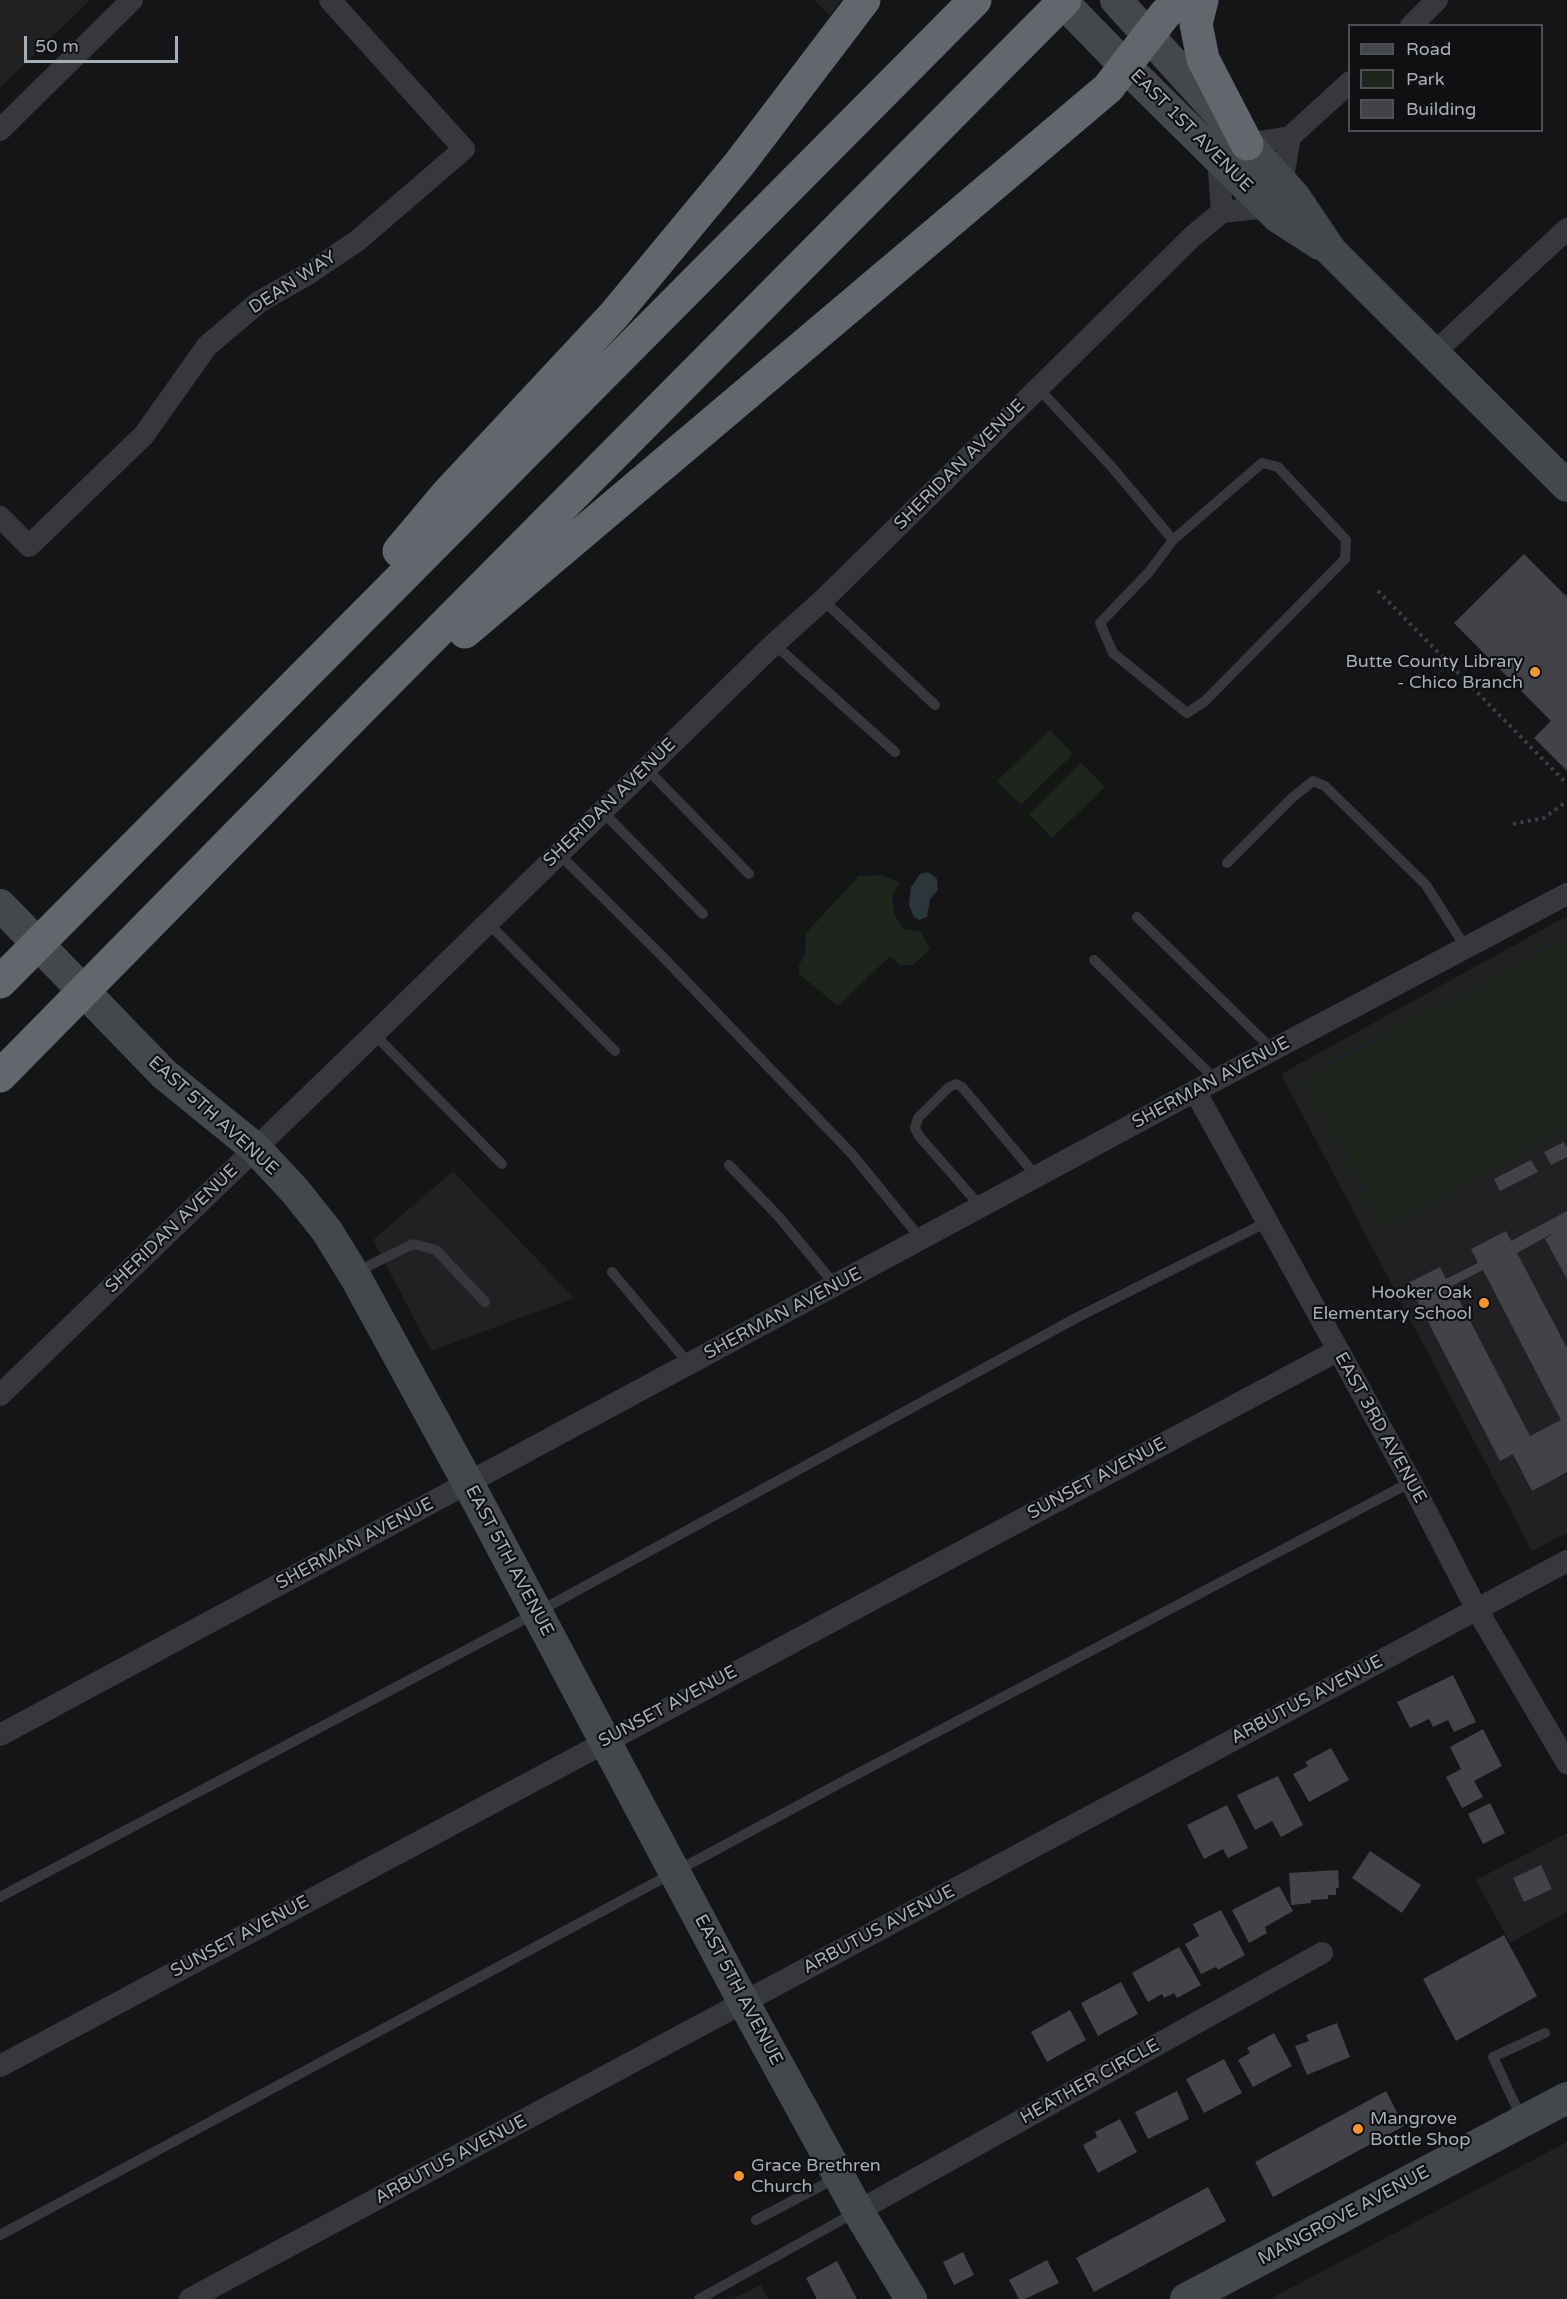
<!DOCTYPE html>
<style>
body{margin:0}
#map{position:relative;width:1567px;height:2299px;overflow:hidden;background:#151517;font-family:"Varela Round",sans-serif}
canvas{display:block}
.legend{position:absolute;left:1348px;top:24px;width:195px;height:108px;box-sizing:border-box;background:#101012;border:2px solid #4c4f54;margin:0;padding:8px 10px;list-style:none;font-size:18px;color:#a6aeb7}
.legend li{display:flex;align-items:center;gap:12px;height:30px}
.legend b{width:30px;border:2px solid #4c4f54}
.scale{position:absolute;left:24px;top:36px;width:154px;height:27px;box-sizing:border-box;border:3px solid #a6aeb7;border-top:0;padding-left:8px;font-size:18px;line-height:21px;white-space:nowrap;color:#a6aeb7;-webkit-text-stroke:4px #101012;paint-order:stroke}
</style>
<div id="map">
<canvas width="1567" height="2299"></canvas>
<ul class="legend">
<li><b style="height:8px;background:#44474c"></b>Road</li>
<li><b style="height:16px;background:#1d251d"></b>Park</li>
<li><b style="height:16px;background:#414347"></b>Building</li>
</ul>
<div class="scale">50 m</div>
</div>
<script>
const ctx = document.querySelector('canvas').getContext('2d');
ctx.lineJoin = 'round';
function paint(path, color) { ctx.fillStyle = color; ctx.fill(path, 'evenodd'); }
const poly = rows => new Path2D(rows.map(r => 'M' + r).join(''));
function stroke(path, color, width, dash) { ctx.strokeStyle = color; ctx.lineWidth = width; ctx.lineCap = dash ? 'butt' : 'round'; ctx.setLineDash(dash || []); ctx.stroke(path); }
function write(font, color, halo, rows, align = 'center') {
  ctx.font = font + ' "Varela Round",sans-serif'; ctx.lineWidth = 4.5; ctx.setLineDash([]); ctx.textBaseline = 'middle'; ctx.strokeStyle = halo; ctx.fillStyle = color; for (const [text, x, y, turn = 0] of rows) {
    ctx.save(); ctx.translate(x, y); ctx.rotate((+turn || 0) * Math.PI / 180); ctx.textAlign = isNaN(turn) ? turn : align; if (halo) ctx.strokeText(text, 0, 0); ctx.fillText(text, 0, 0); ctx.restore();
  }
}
paint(poly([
 [0,0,90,0,0,88],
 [814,0,841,0,830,16],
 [1567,916,1567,1533,1532,1551,1281,1074],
 [453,1171,574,1298,431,1351,373,1240],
 [1567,1833,1567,1912,1510,1943,1476,1880],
 [1567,2142,1567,2299,1270,2299],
 [761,2285,768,2299,733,2299]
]), '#212124');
paint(poly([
 [1050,730,1073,754,1021,805,997,781],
 [1081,763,1105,787,1052,838,1029,814],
 [880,875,899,882,892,899,895,915,903,929,921,932,930,949,913,965,899,965,890,956,838,1006,799,974,799,965,805,954,806,933,859,876],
 [1562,941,1567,950,1567,1130,1385,1227,1306,1079]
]), '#1d251d');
paint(poly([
 [928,872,937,879,938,890,930,899,927,917,919,920,914,917,909,905,911,887,920,874]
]), '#2b363b');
paint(poly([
 [1524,554,1567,597,1567,771,1534,738,1551,721,1454,623],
 [1564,1142,1567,1148,1567,1157,1551,1165,1544,1152],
 [1531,1160,1538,1172,1500,1191,1494,1179],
 [1567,1211,1567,1279,1545,1239,1555,1232,1517,1253,1567,1348,1567,1472,1532,1491,1513,1454,1500,1461,1408,1283,1440,1267,1446,1279,1478,1263,1471,1249,1506,1231,1511,1241],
 [1483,1270,1561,1420,1530,1436,1452,1286],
 [1453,1675,1476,1722,1454,1732,1448,1720,1433,1727,1429,1719,1410,1728,1397,1702],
 [1483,1729,1502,1766,1474,1781,1483,1797,1462,1808,1446,1777,1461,1769,1450,1747],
 [1331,1748,1349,1780,1309,1802,1293,1774,1308,1766,1305,1762],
 [1278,1776,1303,1825,1281,1837,1272,1821,1255,1830,1237,1795],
 [1490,1803,1505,1833,1483,1844,1468,1814],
 [1227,1805,1248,1848,1228,1858,1223,1849,1204,1859,1187,1825],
 [1370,1851,1421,1885,1402,1913,1352,1878],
 [1541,1865,1552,1889,1524,1902,1513,1878],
 [1338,1870,1339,1888,1336,1888,1336,1895,1328,1895,1328,1899,1311,1900,1311,1903,1291,1905,1289,1873],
 [1279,1886,1293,1911,1265,1927,1267,1933,1249,1943,1232,1910],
 [1221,1910,1245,1955,1218,1970,1216,1967,1201,1974,1185,1944,1199,1936,1193,1924],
 [1504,1935,1537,1996,1456,2041,1423,1979],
 [1179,1947,1201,1985,1177,1998,1174,1993,1164,1998,1162,1994,1148,2002,1132,1973],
 [1121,1982,1138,2014,1098,2036,1081,2003],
 [1070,2010,1086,2040,1047,2062,1031,2032],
 [1337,2023,1350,2057,1307,2075,1295,2046,1309,2041,1306,2035],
 [1274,2033,1292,2066,1253,2087,1238,2060,1250,2053,1247,2048],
 [1224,2059,1242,2093,1204,2113,1186,2079],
 [1177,2091,1189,2119,1148,2139,1135,2112],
 [1386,2091,1404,2126,1273,2197,1255,2162],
 [1120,2119,1137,2152,1098,2173,1083,2145,1097,2137,1095,2132],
 [1208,2187,1226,2221,1094,2292,1076,2258],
 [963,2252,974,2275,954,2285,943,2262],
 [1047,2260,1059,2283,1025,2299,1019,2299,1009,2280],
 [837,2261,857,2299,817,2299,806,2278]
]), '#414347');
stroke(poly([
 [1378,591,1567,784],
 [1513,824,1544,818,1567,801]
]), '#3c3f43', 4, [3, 4.5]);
stroke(poly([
 [1038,388,1111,466,1173,540,1149,572,1100,623,1113,653,1187,713,1205,701,1345,559,1346,540,1278,467,1262,463,1173,540],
 [823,600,935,705],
 [774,644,895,752],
 [646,768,749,874],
 [602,811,703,914],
 [558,853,663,957,852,1154,921,1239],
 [1227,863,1293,797,1313,781,1325,786,1426,885,1466,948],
 [1137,917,1273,1050],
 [488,923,615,1051],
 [1094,960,1216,1080],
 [374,1034,502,1164],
 [729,1165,779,1217,835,1285],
 [981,1207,919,1136,915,1128,918,1118,949,1087,956,1084,962,1087,1037,1177],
 [356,1272,413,1244,436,1250,485,1302],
 [612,1272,689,1364],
 [0,1897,536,1613,1076,1318,1267,1222],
 [1522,2119,1493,2057,1545,2033],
 [756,2220,836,2178],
 [0,2235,842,1782,1411,1482],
 [699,2299,856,2212]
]), '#36383c', 10);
stroke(poly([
 [1411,26,1437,0],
 [0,130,132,0],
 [1247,144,1290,137,1350,82],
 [1218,158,1222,212],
 [1282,183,1290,137],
 [1434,353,1567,229],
 [0,517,29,546,144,435,207,346,259,302,308,274,357,241,464,149,330,0],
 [1195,1091,1411,1482,1476,1608,1567,1763],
 [0,1395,374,1034,774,644,823,600,1193,236,1222,212,1268,207],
 [0,1735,1195,1091,1567,894],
 [0,2066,1337,1351],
 [858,2211,1322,1953],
 [190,2299,1567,1561]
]), '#36383c', 22);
stroke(poly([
 [1061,0,1124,65,1278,217,1320,244],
 [1116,0,1294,196,1331,251,1567,486],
 [0,905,164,1074,256,1149,296,1192,327,1231,356,1278,468,1483,744,2003,858,2211,911,2299],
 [1186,2299,1567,2098]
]), '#44474c', 32);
stroke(poly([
 [1202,0,1196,24,1203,59,1247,144],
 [399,551,446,495,614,315,740,163,864,0],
 [465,632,1108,88,1165,14,1180,0],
 [0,982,975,0],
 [0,1076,371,699,1065,0]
]), '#62666d', 33);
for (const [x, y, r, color] of [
 [1535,672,6,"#f5962f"],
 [1484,1303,6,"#f5962f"],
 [1358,2129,6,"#f5962f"],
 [739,2176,6,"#f5962f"]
]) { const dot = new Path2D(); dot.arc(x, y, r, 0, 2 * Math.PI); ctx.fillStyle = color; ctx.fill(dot); stroke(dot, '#101012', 2); }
write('18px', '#a6aeb7', '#101012', [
 ["EAST 1ST AVENUE",1191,131,45],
 ["DEAN WAY",293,283,-33],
 ["SHERIDAN AVENUE",960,465,-45],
 ["SHERIDAN AVENUE",610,803,-44],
 ["SHERMAN AVENUE",1211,1083,-28],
 ["EAST 5TH AVENUE",213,1116,42],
 ["SHERIDAN AVENUE",172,1229,-44],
 ["SHERMAN AVENUE",783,1314,-28],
 ["EAST 3RD AVENUE",1380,1428,61],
 ["SUNSET AVENUE",1097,1479,-28],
 ["SHERMAN AVENUE",355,1544,-28],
 ["EAST 5TH AVENUE",509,1561,62],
 ["ARBUTUS AVENUE",1307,1700,-28],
 ["SUNSET AVENUE",668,1707,-28],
 ["ARBUTUS AVENUE",879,1930,-28],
 ["SUNSET AVENUE",240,1937,-28],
 ["EAST 5TH AVENUE",738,1990,62],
 ["HEATHER CIRCLE",1090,2082,-29],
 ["ARBUTUS AVENUE",451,2160,-28],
 ["MANGROVE AVENUE",1344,2216,-28]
]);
write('18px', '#a6aeb7', '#101012', [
 ["Butte County Library",1523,662],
 ["- Chico Branch",1523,683],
 ["Hooker Oak",1472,1293],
 ["Elementary School",1472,1314],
 ["Mangrove",1370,2119,"left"],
 ["Bottle Shop",1370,2140,"left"],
 ["Grace Brethren",751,2166,"left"],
 ["Church",751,2187,"left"]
], 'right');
</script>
